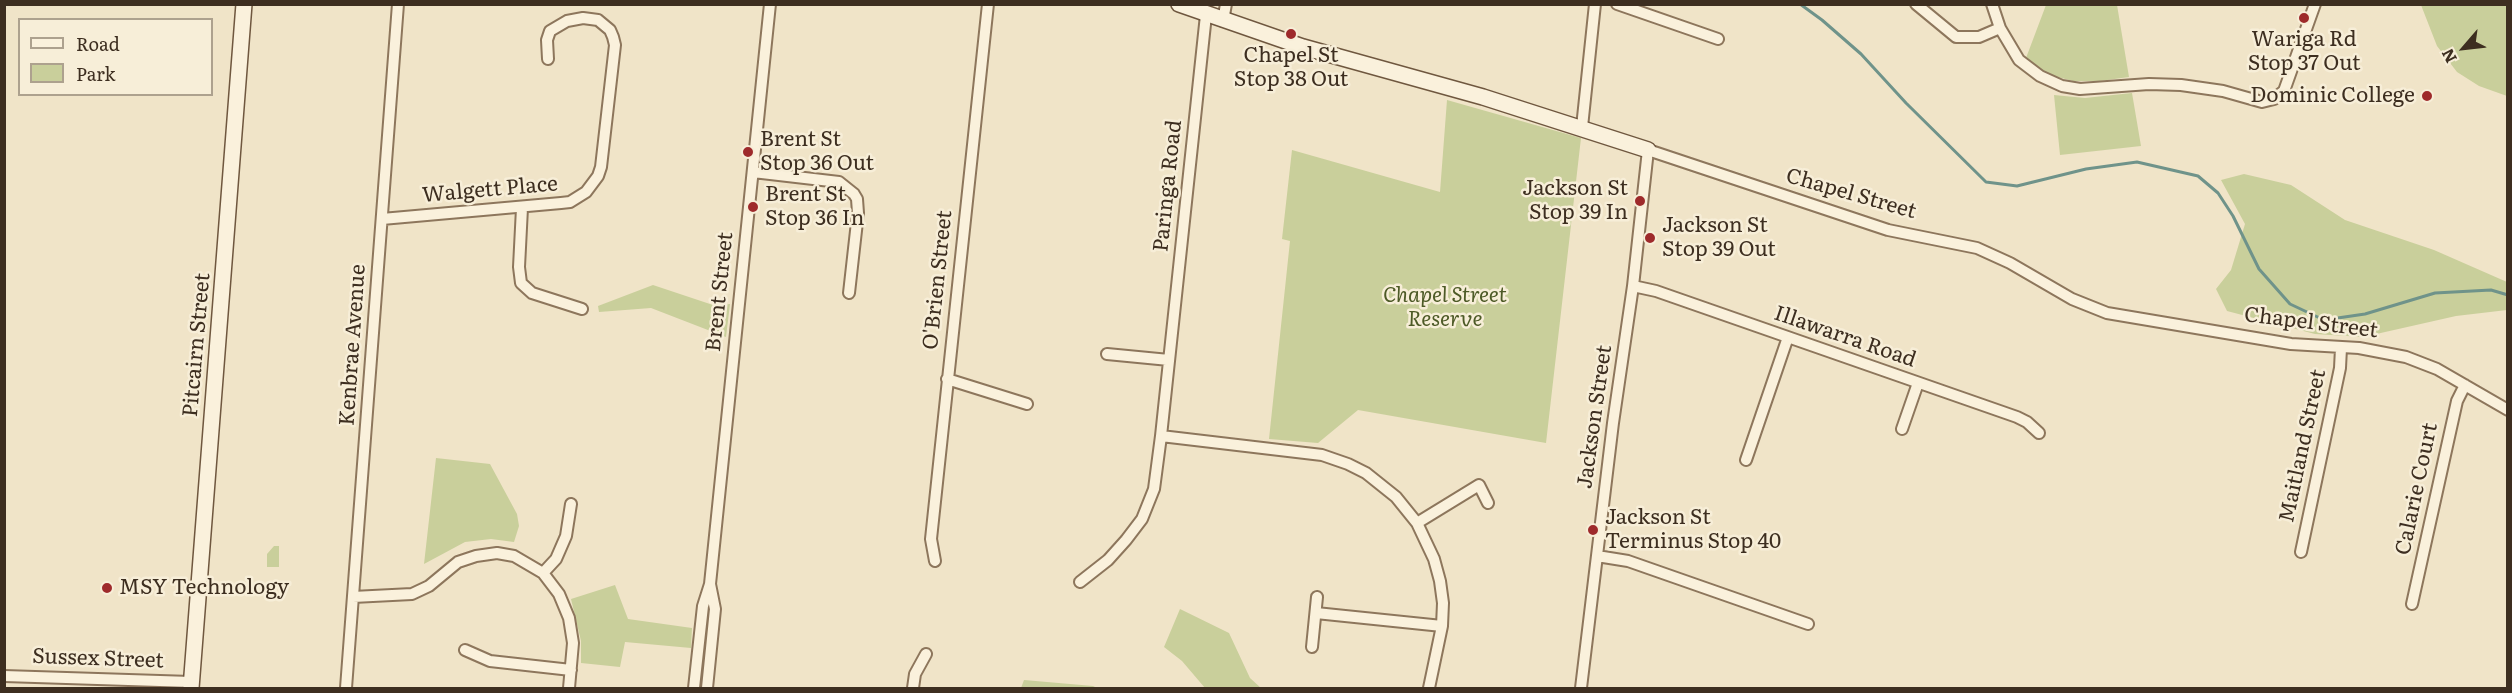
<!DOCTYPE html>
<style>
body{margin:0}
#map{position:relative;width:2512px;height:693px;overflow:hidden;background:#f0e4c8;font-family:Literata,serif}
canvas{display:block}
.frame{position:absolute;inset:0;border:6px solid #3d2e20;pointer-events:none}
.legend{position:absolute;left:18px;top:18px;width:195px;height:78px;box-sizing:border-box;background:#f7eed8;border:2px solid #ada18e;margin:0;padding:8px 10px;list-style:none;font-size:18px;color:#3d2e20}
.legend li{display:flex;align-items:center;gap:12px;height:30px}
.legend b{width:30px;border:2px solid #ada18e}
.north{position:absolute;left:2434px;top:18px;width:60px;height:60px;-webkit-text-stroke:4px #f7eed8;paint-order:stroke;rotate:242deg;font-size:16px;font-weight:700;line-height:24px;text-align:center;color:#3d2e20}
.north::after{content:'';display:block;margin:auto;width:21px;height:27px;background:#3d2e20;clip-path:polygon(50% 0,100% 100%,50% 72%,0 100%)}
</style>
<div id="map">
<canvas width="2512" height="693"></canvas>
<div class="frame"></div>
<ul class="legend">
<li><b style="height:8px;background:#faf1dc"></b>Road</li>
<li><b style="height:16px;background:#c9cf9b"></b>Park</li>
</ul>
<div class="north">N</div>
</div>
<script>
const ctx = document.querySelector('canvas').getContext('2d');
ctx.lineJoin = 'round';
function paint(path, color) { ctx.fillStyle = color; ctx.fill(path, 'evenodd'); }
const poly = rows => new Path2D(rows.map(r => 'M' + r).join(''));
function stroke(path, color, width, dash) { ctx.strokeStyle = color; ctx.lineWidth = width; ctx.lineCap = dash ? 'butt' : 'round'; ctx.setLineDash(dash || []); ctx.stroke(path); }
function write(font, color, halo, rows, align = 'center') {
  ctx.font = font + ' Literata,serif'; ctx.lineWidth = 5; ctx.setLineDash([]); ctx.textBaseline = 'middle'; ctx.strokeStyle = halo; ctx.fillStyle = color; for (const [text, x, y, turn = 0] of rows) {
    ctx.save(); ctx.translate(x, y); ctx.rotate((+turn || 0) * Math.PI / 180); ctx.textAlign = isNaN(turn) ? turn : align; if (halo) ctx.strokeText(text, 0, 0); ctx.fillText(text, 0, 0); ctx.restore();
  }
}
paint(poly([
 [2046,5,2117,5,2129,77,2100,81,2073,81,2050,75,2026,58],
 [2421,5,2507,5,2507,96,2479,86,2457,72,2437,46],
 [2132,93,2141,146,2060,155,2054,95,2085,98],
 [1447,100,1581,138,1546,443,1358,410,1318,443,1269,439,1290,241,1282,239,1292,150,1440,192],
 [2244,174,2291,185,2345,220,2434,250,2507,282,2507,310,2456,316,2363,337,2315,334,2227,311,2216,289,2231,270,2245,224,2221,180],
 [653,285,716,306,730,304,726,337,651,308,599,312,598,306],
 [436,458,490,464,517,514,519,526,514,542,491,539,465,542,424,564],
 [274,546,279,546,279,567,267,567,267,554],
 [615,585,628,619,692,628,691,648,625,642,620,667,581,663,581,641,571,599],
 [1180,609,1229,633,1250,678,1261,688,1205,688,1182,661,1164,647],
 [1024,680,1093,686,1097,688,1021,688]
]), '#c9cf9b');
stroke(poly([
 [1800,4,1822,20,1861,54,1906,103,1986,182,2017,186,2086,169,2137,162,2198,176,2218,193,2233,216,2259,269,2290,304,2324,320,2365,314,2435,293,2491,290,2508,295]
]), '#6f938a', 3);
const street = poly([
 [1617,4,1718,39],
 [1916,4,1956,37,1979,37,2000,28],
 [1992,4,2000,28,2019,60,2040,76,2062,86,2080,89,2149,84,2181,85,2223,91,2262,102,2274,99,2284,91,2315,4],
 [1223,21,1226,4],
 [1582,127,1595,4],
 [753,172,839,182,854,194,857,199,858,213,849,293],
 [522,208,519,267,521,283,532,293,582,309],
 [382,219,561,203,570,202,586,192,598,176,601,167,615,45,613,37,610,30,598,20,583,18,567,21,550,31,547,40,548,59],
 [1633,286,1656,291,2017,417,2027,422,2039,433],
 [1107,354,1169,360],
 [947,379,1027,404],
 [1902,429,1918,383],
 [1161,436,1322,455,1348,464,1366,473,1396,497,1417,523,1434,559,1440,581,1443,603,1442,626,1429,688],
 [1746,460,1788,337],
 [1417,523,1479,485,1488,503],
 [2301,552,2340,368,2341,348],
 [1597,556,1628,561,1808,624],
 [935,561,931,539,988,4],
 [543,573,556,559,566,536,571,504],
 [1080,582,1108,560,1126,540,1142,519,1154,489,1161,436,1206,15],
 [353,597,412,594,429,586,458,562,476,556,497,553,514,556,543,573,559,594,569,618,573,643,569,688],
 [2412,604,2457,401,2465,385],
 [1316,613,1442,626],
 [1312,647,1317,597],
 [465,650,490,661,571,670],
 [4,676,191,682],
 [346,688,398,4],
 [694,688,703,606,710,584,770,4],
 [707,688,715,609,710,584],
 [913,688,915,674,926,654],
 [1581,688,1613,423,1633,286,1648,150,1888,230,1977,248,2010,263,2072,299,2107,313,2291,344,2359,348,2406,357,2437,369,2508,410]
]);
const secondary = poly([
 [1179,4,1303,47,1483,97,1648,150],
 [191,688,244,4]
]);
stroke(street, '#8d765c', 14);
stroke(secondary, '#6f573f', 18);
stroke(street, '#faf1dc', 10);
stroke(secondary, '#faf1dc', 15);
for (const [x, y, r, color] of [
 [2304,18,6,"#9e2a2b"],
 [1291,34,6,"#9e2a2b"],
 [2427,96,6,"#9e2a2b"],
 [748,152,6,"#9e2a2b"],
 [1640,201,6,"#9e2a2b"],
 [753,207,6,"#9e2a2b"],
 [1650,238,6,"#9e2a2b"],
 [1593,530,6,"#9e2a2b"],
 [107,588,6,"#9e2a2b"]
]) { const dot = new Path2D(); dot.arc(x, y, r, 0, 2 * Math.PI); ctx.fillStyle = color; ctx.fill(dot); stroke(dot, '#f7eed8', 2); }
write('21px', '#3d2e20', '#f7eed8', [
 ["Wariga Rd",2304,40,"center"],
 ["Stop 37 Out",2304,64,"center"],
 ["Chapel St",1291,56,"center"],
 ["Stop 38 Out",1291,80,"center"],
 ["Dominic College",2415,96,"right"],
 ["Brent St",760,140],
 ["Stop 36 Out",760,164],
 ["Jackson St",1628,189,"right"],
 ["Stop 39 In",1628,213,"right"],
 ["Brent St",765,195],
 ["Stop 36 In",765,219],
 ["Jackson St",1662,226],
 ["Stop 39 Out",1662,250],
 ["Jackson St",1605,518],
 ["Terminus Stop 40",1605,542],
 ["MSY Technology",119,588]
], 'left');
write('21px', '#3d2e20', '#f7eed8', [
 ["Paringa Road",1168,186,-84],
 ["Walgett Place",490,190,-5],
 ["Chapel Street",1851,194,16],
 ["O'Brien Street",938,280,-84],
 ["Brent Street",720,292,-84],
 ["Chapel Street",2311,323,7],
 ["Illawarra Road",1845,337,19],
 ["Pitcairn Street",197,345,-85],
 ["Kenbrae Avenue",353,345,-86],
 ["Jackson Street",1595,417,-82],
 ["Maitland Street",2303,446,-78],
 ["Calarie Court",2417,489,-78],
 ["Sussex Street",98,659,2]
]);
write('italic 21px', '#4d5a26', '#f7eed8', [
 ["Chapel Street",1445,296],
 ["Reserve",1445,320]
]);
</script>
